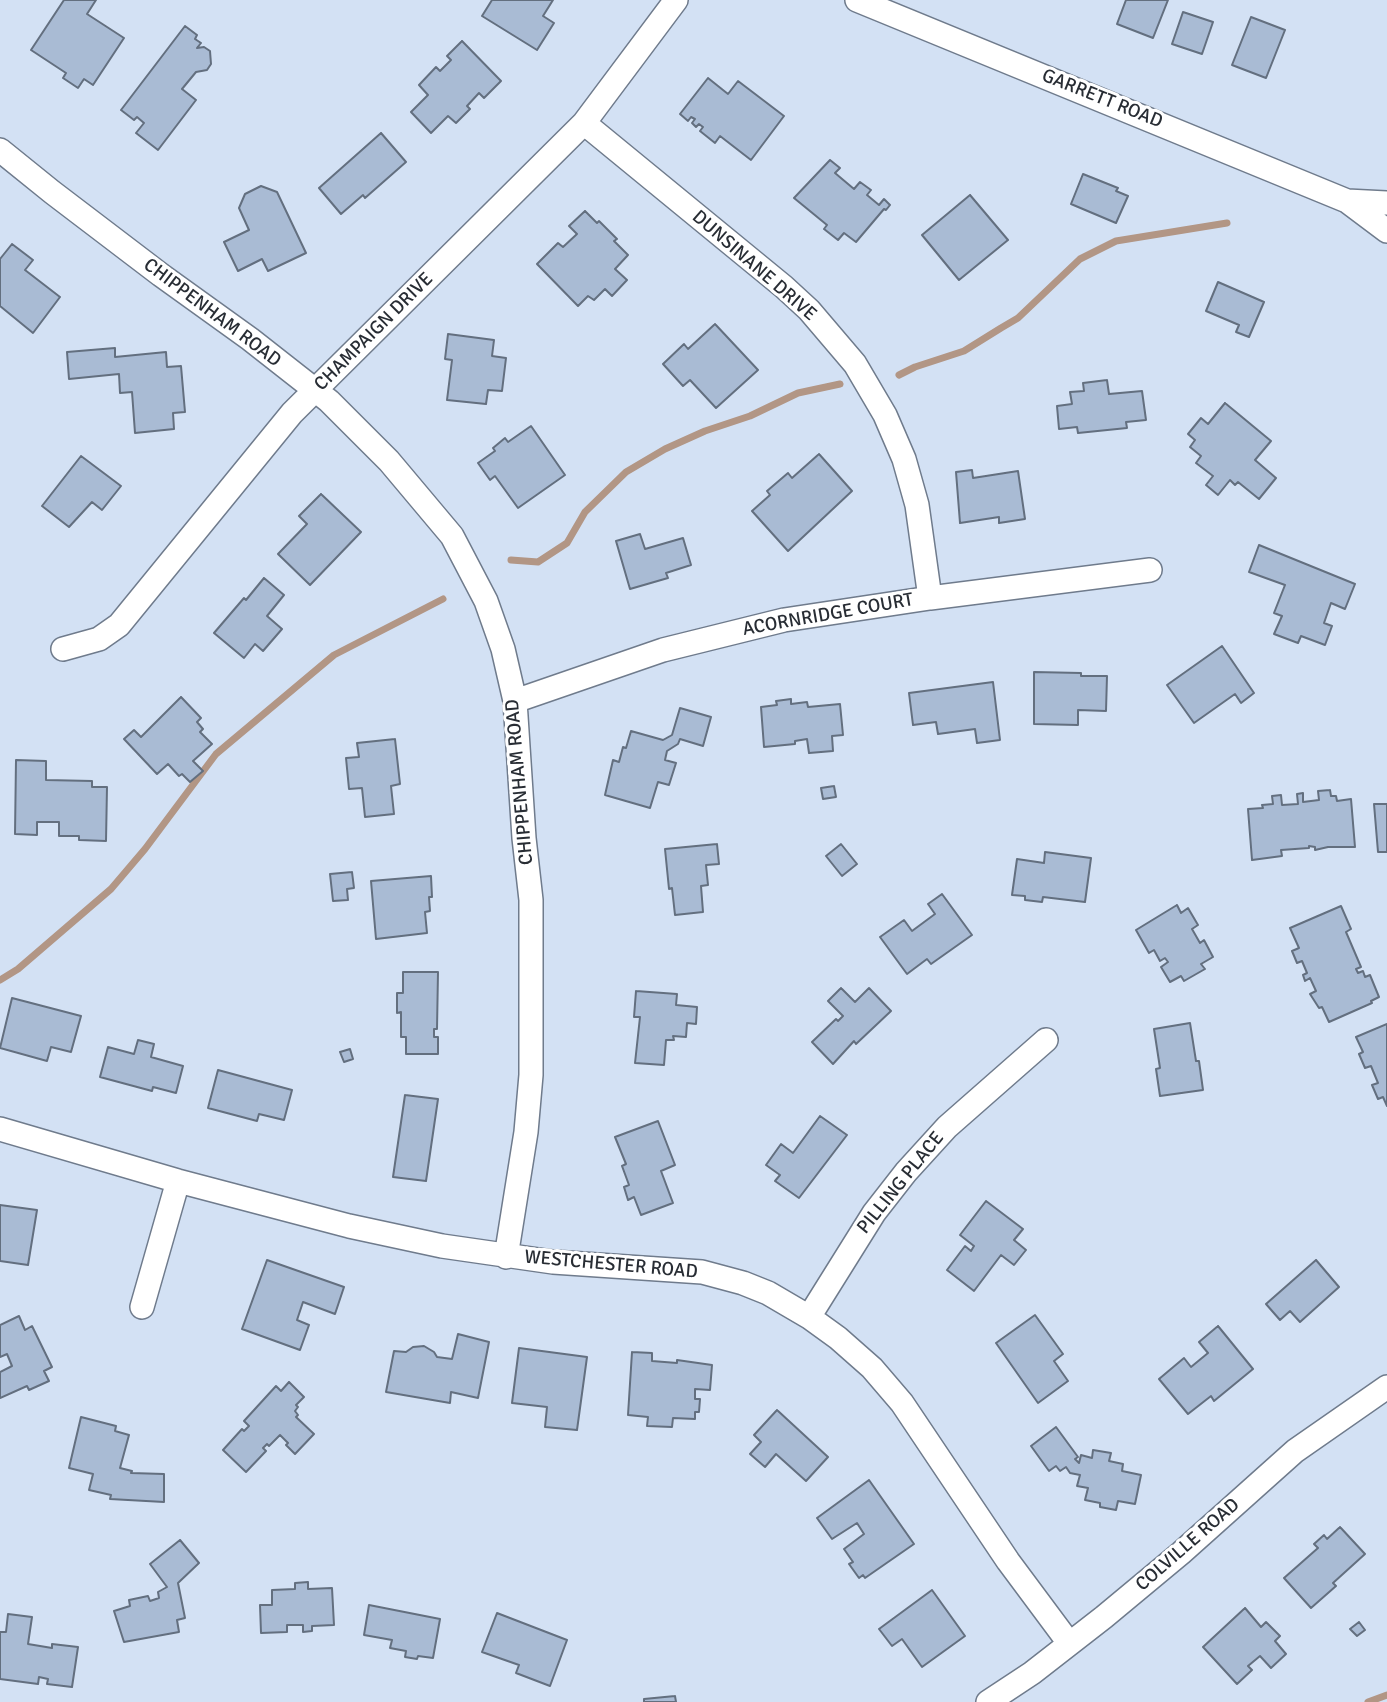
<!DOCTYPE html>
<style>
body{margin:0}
canvas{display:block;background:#d3e1f4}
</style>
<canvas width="1387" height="1702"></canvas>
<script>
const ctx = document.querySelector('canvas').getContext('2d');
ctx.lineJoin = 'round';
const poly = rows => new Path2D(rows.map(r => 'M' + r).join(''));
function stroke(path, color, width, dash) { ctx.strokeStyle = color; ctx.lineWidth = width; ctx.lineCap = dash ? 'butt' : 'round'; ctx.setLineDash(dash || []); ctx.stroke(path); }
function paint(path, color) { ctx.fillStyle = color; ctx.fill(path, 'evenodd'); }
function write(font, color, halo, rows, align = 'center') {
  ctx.font = font + ' Signika,sans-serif'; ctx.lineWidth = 6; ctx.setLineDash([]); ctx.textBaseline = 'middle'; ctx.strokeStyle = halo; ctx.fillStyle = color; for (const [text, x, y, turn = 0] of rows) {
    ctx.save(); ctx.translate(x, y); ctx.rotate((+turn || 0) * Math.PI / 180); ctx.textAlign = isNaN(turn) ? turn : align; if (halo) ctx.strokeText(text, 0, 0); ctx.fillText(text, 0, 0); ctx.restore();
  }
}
stroke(poly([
 [899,375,915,367,964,351,1001,328,1018,318,1080,259,1116,241,1227,223],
 [511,560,538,562,567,543,585,512,626,472,665,449,705,431,750,416,798,393,840,384],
 [0,980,18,969,111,889,145,849,216,754,334,655,443,599],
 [1368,1702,1387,1695]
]), '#b29685', 7);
const building = poly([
 [64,0,96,0,87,14,124,38,93,85,84,79,78,88,63,78,66,73,31,50,64,0],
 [492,0,553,0,543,16,554,23,537,50,482,16,492,0],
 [1126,0,1168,0,1153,38,1117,24,1126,0],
 [1183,12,1213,22,1202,54,1172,44,1183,12],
 [1251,17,1285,30,1266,78,1232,65,1251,17],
 [185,26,197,35,195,39,201,43,197,48,204,47,210,51,211,64,207,70,196,72,182,89,196,100,158,150,136,133,144,123,137,117,134,120,121,110,185,26],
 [462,41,501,81,484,98,479,93,467,106,470,109,456,123,448,116,431,133,411,112,428,95,419,85,436,67,440,71,451,60,447,56,462,41],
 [708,78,728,94,738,81,784,116,751,160,720,136,715,143,700,131,703,127,699,124,696,127,692,123,695,119,691,117,688,121,680,114,708,78],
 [381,133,406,162,365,198,363,195,341,214,319,188,381,133],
 [830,160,840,168,835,173,854,189,860,182,871,190,867,195,879,205,884,199,890,205,886,210,884,209,856,242,844,233,838,240,824,229,827,225,794,198,830,160],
 [1083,174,1118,188,1116,191,1128,196,1116,223,1071,204,1083,174],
 [261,186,277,192,306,253,268,271,262,259,238,271,224,242,249,230,239,208,245,194,261,186],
 [970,195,1008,240,959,280,922,235,970,195],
 [585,211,597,223,599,221,617,239,614,241,628,255,615,269,627,280,612,296,605,289,594,300,588,296,578,306,537,264,558,243,563,247,577,234,569,226,585,211],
 [12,244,33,260,25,270,60,297,33,333,0,306,0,259,12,244],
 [1218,282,1264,302,1249,337,1236,332,1239,325,1206,311,1218,282],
 [715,324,758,370,716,408,690,380,683,386,663,364,684,344,688,349,715,324],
 [448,334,494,340,492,356,506,358,502,391,488,390,486,404,447,400,452,360,445,359,448,334],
 [115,348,115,357,166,352,167,367,181,366,185,412,173,413,174,429,135,433,132,392,120,393,119,374,69,379,67,352,115,348],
 [1107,380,1109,394,1142,391,1146,420,1126,422,1127,428,1078,433,1077,427,1059,429,1057,406,1072,404,1070,392,1084,391,1083,383,1107,380],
 [1225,403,1271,441,1255,460,1276,478,1259,499,1238,482,1235,485,1230,480,1218,495,1206,485,1213,476,1196,463,1201,456,1190,447,1195,440,1188,434,1201,418,1208,424,1225,403],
 [531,426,565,475,518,508,495,476,490,480,478,463,495,451,493,448,505,438,508,442,531,426],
 [819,454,852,491,788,551,752,511,770,495,767,491,788,473,792,478,819,454],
 [81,456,121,486,102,510,92,502,69,527,42,506,81,456],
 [972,470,973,478,1018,471,1025,519,999,523,999,517,960,523,956,472,972,470],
 [321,494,361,532,310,585,278,554,307,524,299,516,321,494],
 [640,534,645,549,683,538,691,565,666,573,668,578,630,589,616,541,640,534],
 [1259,545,1355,584,1345,609,1331,603,1324,623,1332,626,1325,645,1301,636,1298,643,1274,634,1282,616,1274,613,1285,585,1249,572,1259,545],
 [264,578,284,595,267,616,282,629,263,651,255,644,244,658,214,633,244,598,246,600,264,578],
 [1222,646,1254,693,1241,703,1235,694,1194,723,1167,685,1222,646],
 [1034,672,1081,673,1081,676,1107,676,1106,711,1078,710,1078,725,1034,724,1034,672],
 [993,682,1000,740,977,743,975,729,938,734,936,722,913,725,909,693,993,682],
 [181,697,201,718,197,722,203,729,200,732,212,744,193,761,203,771,190,782,182,774,179,776,168,764,157,774,124,739,134,730,141,737,181,697],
 [791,699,791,704,807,702,808,707,840,704,843,735,832,736,833,751,809,753,807,739,795,741,795,744,764,747,761,707,777,705,776,701,791,699],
 [680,708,711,717,703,746,680,739,678,744,667,751,665,760,676,763,669,785,658,782,650,808,605,795,613,760,619,762,623,747,626,748,631,731,663,740,672,735,680,708],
 [395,739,400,784,391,786,394,814,365,817,362,788,349,789,346,758,359,757,357,743,395,739],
 [16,760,46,761,46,780,92,781,92,787,107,787,106,841,79,840,79,836,59,836,59,822,37,822,37,835,15,834,16,760],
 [834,786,836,797,823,799,821,788,834,786],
 [1330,790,1331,796,1336,796,1337,801,1351,799,1355,847,1328,847,1315,850,1315,847,1309,846,1309,848,1281,850,1282,856,1252,860,1248,809,1263,808,1262,805,1273,804,1272,796,1281,795,1282,805,1298,804,1297,794,1303,793,1303,802,1319,800,1318,791,1330,790],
 [1374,804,1387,804,1387,852,1378,852,1374,804],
 [717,844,719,864,706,865,708,885,701,886,703,912,675,915,672,888,669,889,665,849,717,844],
 [841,844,857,864,842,876,826,856,841,844],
 [1045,852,1091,858,1085,902,1043,897,1042,902,1025,900,1025,896,1012,895,1017,859,1044,863,1045,852],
 [352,872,354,888,347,889,348,900,333,901,330,874,352,872],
 [431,876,432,897,429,897,430,911,425,912,427,933,376,939,371,881,431,876],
 [942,894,972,935,931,964,927,959,907,974,880,937,904,920,912,931,935,914,928,904,942,894],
 [1177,905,1181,913,1188,908,1198,925,1192,929,1200,943,1204,940,1213,957,1201,964,1205,969,1184,981,1181,976,1170,982,1161,967,1168,962,1165,958,1160,961,1154,950,1149,953,1136,930,1177,905],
 [1341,906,1351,929,1346,932,1361,967,1356,969,1358,973,1363,971,1365,977,1370,975,1379,997,1371,1001,1372,1003,1329,1022,1322,1007,1319,1008,1310,994,1316,991,1310,978,1305,981,1303,975,1307,973,1302,961,1297,963,1292,951,1299,948,1290,928,1341,906],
 [403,972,438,972,437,1029,434,1029,434,1037,438,1037,438,1054,406,1054,406,1037,401,1037,401,1012,397,1013,397,993,403,993,403,972],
 [841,988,855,1002,869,988,891,1011,856,1044,854,1041,833,1064,812,1042,836,1019,838,1021,843,1016,828,1001,841,988],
 [636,991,677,994,676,1005,697,1007,696,1024,687,1023,686,1037,673,1036,674,1040,666,1040,664,1065,635,1063,640,1017,634,1017,636,991],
 [12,998,81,1016,71,1052,51,1047,47,1061,0,1048,12,998],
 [1190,1023,1196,1061,1199,1061,1203,1090,1160,1096,1156,1069,1160,1068,1154,1029,1190,1023],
 [1387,1024,1387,1106,1383,1097,1378,1099,1372,1085,1378,1083,1371,1066,1365,1068,1359,1054,1363,1052,1356,1037,1387,1024],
 [138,1040,154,1044,151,1057,183,1066,176,1093,153,1087,152,1091,100,1077,108,1047,134,1054,138,1040],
 [350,1049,353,1059,344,1062,340,1052,350,1049],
 [218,1070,292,1090,284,1120,259,1114,257,1121,208,1108,218,1070],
 [405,1095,438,1099,426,1181,393,1177,405,1095],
 [820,1116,847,1135,799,1198,775,1181,780,1175,766,1165,781,1144,793,1153,820,1116],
 [658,1121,675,1165,661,1171,673,1203,641,1215,634,1197,628,1200,624,1187,629,1185,622,1166,626,1164,615,1137,658,1121],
 [986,1201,1023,1229,1014,1240,1026,1250,1014,1265,1001,1255,974,1291,947,1270,965,1246,971,1251,974,1246,960,1235,986,1201],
 [0,1205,37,1210,28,1265,0,1261,0,1205],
 [267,1260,344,1287,335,1314,303,1302,297,1320,309,1325,300,1350,242,1329,267,1260],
 [1316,1260,1339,1287,1300,1322,1290,1311,1280,1320,1266,1304,1316,1260],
 [1035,1315,1063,1354,1054,1361,1068,1381,1038,1403,996,1343,1035,1315],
 [19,1316,25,1330,32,1326,52,1367,44,1371,49,1381,29,1390,27,1386,0,1398,0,1372,12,1366,7,1354,0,1357,0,1325,19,1316],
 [1218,1326,1253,1369,1214,1401,1211,1396,1188,1414,1159,1379,1184,1358,1191,1367,1208,1353,1199,1342,1218,1326],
 [458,1334,489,1342,478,1398,451,1392,450,1403,386,1392,394,1351,406,1352,413,1347,424,1346,434,1352,437,1357,452,1359,458,1334],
 [519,1348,587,1357,577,1430,545,1427,547,1407,512,1403,519,1348],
 [632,1352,652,1353,652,1361,677,1363,677,1360,712,1365,710,1390,695,1389,695,1399,700,1399,699,1412,695,1412,695,1419,673,1418,672,1427,647,1426,648,1417,628,1415,632,1352],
 [289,1382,304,1397,296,1405,298,1407,295,1411,298,1415,296,1417,314,1434,295,1454,286,1445,288,1443,280,1435,269,1446,267,1444,263,1448,266,1451,246,1472,223,1450,242,1429,244,1431,249,1426,244,1421,276,1386,281,1391,289,1382],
 [777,1410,828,1457,806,1481,776,1454,765,1467,750,1454,761,1442,754,1435,777,1410],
 [81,1417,116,1426,115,1431,129,1435,120,1468,132,1471,131,1473,164,1474,164,1502,110,1499,111,1495,89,1490,93,1474,69,1468,81,1417],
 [1056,1427,1078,1457,1075,1459,1079,1463,1081,1455,1092,1458,1093,1450,1111,1453,1109,1461,1123,1464,1122,1471,1141,1475,1135,1504,1118,1501,1116,1510,1100,1507,1100,1503,1085,1500,1088,1488,1077,1486,1080,1475,1070,1473,1066,1467,1060,1471,1056,1466,1049,1471,1031,1446,1056,1427],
 [869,1480,914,1544,865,1578,863,1575,859,1578,849,1564,853,1562,844,1549,864,1534,857,1523,832,1539,817,1518,869,1480],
 [1340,1527,1365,1554,1333,1583,1336,1586,1311,1608,1284,1578,1318,1548,1314,1544,1324,1535,1327,1539,1340,1527],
 [180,1540,199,1563,178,1583,185,1618,177,1620,179,1632,124,1642,114,1611,130,1606,129,1600,148,1596,150,1601,159,1598,158,1592,167,1587,150,1564,180,1540],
 [308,1582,308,1589,332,1588,334,1625,312,1626,312,1631,303,1632,303,1625,287,1625,287,1632,261,1633,260,1605,272,1605,272,1590,295,1589,295,1583,308,1582],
 [932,1590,965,1636,922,1667,902,1639,892,1646,879,1629,932,1590],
 [369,1605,440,1619,433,1658,418,1656,417,1659,405,1657,406,1651,390,1648,392,1640,364,1635,369,1605],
 [1245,1608,1261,1627,1266,1622,1280,1636,1275,1641,1286,1654,1271,1668,1260,1656,1248,1666,1252,1670,1237,1684,1203,1647,1245,1608],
 [497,1613,567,1640,550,1686,516,1673,519,1665,482,1652,497,1613],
 [8,1614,32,1617,28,1644,52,1648,52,1644,78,1647,72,1687,47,1684,48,1679,39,1677,38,1684,0,1679,0,1632,6,1632,8,1614],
 [1359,1622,1365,1630,1357,1636,1350,1629,1359,1622],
 [675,1696,676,1702,644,1702,644,1699,675,1696]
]);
paint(building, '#a9bbd4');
stroke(building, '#636f7f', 2);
const minor = poly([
 [857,0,1347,201,1387,231],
 [584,123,784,287,809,310,855,364,885,415,904,459,917,505,930,598],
 [0,150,52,192,161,275,250,339,329,401,389,461,452,536,486,601,503,649,515,701,524,838,531,900,531,1075,526,1132,506,1257],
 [1347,201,1387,203],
 [63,649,99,639,119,625,292,413,584,123,676,0],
 [515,701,663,650,784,620,930,598,1150,570],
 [0,1129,178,1181,349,1226,442,1246,553,1262,702,1272,743,1283,768,1293,809,1317,838,1338,872,1368,902,1403,1008,1561,1069,1643],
 [142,1307,178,1181],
 [809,1317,874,1213,906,1172,947,1127,1046,1040],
 [988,1702,1032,1673,1104,1617,1181,1553,1295,1451,1387,1387]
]);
stroke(minor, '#6f7b8c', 26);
stroke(minor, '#fff', 23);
write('19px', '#282d34', '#fff', [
 ["GARRETT ROAD",1102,99,22],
 ["DUNSINANE DRIVE",754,266,41],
 ["CHIPPENHAM ROAD",212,313,37],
 ["CHAMPAIGN DRIVE",374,332,-45],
 ["ACORNRIDGE COURT",828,615,-10],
 ["CHIPPENHAM ROAD",520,782,-95],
 ["PILLING PLACE",901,1183,-51],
 ["WESTCHESTER ROAD",611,1265,5],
 ["COLVILLE ROAD",1188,1545,-41]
]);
</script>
